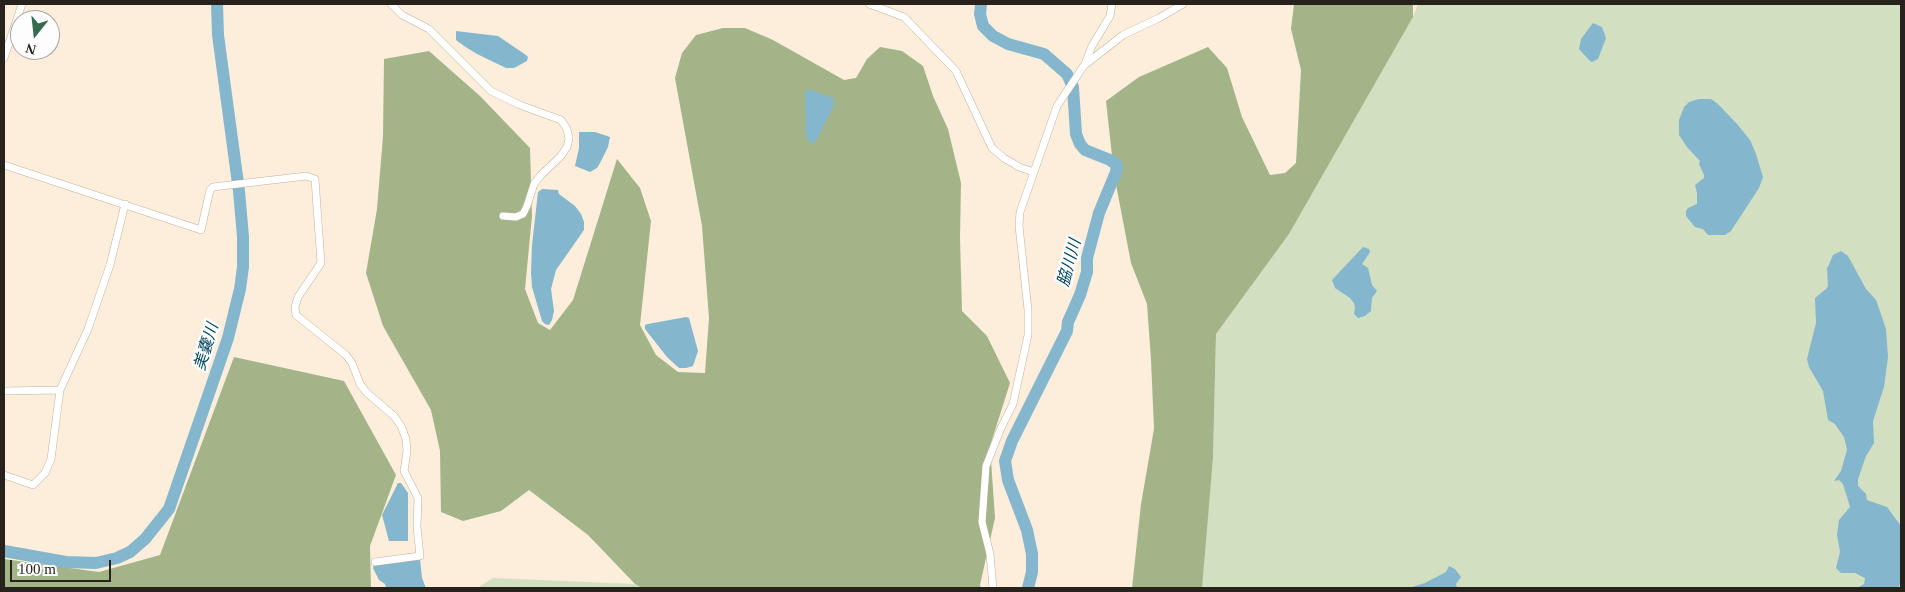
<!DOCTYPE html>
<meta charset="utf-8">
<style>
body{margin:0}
#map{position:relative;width:1905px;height:592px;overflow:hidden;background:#fceedb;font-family:"Times New Roman",serif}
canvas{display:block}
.frame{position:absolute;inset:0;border:5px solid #27221b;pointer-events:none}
.north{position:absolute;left:10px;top:10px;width:50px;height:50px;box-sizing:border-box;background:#fdfdfd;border:1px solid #a7a5a3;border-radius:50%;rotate:196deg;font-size:14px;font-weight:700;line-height:20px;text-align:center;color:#27221b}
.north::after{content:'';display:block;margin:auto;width:18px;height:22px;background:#346a50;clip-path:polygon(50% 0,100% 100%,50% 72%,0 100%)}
.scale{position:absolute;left:10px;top:560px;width:101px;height:22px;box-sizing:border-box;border:2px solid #27221b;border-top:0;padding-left:6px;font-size:15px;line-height:18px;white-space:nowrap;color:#27221b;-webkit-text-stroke:4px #fdfdfd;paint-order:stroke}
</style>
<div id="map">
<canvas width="1905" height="592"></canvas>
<div class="frame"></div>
<div class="north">N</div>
<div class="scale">100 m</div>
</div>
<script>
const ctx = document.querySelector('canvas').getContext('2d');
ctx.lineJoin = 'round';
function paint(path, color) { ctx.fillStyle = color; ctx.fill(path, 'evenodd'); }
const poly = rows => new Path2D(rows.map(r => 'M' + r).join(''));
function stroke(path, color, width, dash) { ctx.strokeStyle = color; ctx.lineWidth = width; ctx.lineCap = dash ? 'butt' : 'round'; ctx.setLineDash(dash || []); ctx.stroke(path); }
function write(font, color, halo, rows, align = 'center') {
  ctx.font = font + ' "Times New Roman","Noto Sans JP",serif'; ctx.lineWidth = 5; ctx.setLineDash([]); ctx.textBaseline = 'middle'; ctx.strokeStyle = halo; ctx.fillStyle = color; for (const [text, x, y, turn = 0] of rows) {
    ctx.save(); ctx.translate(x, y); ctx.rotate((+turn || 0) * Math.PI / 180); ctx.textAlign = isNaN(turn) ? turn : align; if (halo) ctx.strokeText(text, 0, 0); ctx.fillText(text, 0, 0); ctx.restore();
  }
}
paint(poly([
 [1418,4,1901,4,1901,588,1201,588,1213,458,1216,334,1289,234,1413,17],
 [493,578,635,584,642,588,477,588]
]), '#d3dfc1');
paint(poly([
 [1294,4,1413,4,1413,17,1289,234,1216,334,1213,458,1202,588,1132,588,1141,504,1154,429,1151,360,1147,304,1131,263,1114,174,1106,101,1139,77,1208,47,1227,68,1242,117,1270,175,1285,173,1296,163,1301,70,1291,29],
 [723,28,745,28,773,40,844,80,856,78,867,59,880,47,902,51,923,66,933,96,948,129,961,183,960,238,962,311,987,336,1010,383,990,446,995,518,980,585,981,588,642,588,635,584,588,535,529,490,501,511,463,521,441,512,440,451,431,410,383,326,366,273,377,209,383,136,384,59,429,51,480,96,530,148,532,216,525,289,538,323,550,330,573,300,617,159,640,188,651,221,640,325,656,355,678,372,705,373,709,318,702,226,675,78,682,53,696,35],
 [234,357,344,381,396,475,370,546,371,588,4,588,4,559,99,572,160,555]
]), '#a3b489');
paint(poly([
 [1593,23,1602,27,1606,38,1598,59,1592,62,1590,61,1579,49,1581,39],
 [456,31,498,36,526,55,528,57,527,61,514,68,506,68,477,54,464,46,456,40],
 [808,89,834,98,833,107,819,135,815,142,812,143,807,139,806,133,805,96,805,92],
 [1699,99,1711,99,1718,104,1737,124,1750,140,1756,154,1763,177,1759,188,1731,231,1725,235,1708,235,1703,229,1695,227,1686,216,1686,211,1688,208,1697,204,1697,193,1695,185,1704,178,1704,175,1699,164,1700,161,1687,147,1679,135,1679,120,1684,107,1689,102],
 [579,132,595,132,610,137,608,147,600,163,597,168,590,172,575,166,579,148],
 [542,189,558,190,559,194,575,206,581,214,584,222,584,230,556,270,551,289,554,311,552,320,549,325,545,324,542,321,532,287,531,273,532,245,538,192],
 [1363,247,1369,249,1370,252,1362,264,1368,268,1372,285,1377,291,1372,298,1371,311,1365,316,1358,318,1354,314,1355,308,1354,303,1350,298,1335,288,1332,280],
 [1841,251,1848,256,1866,289,1876,300,1886,329,1888,357,1884,387,1873,421,1874,443,1866,456,1858,479,1858,486,1866,494,1867,500,1887,507,1901,526,1901,582,1898,588,1857,588,1864,584,1865,578,1855,573,1841,573,1836,568,1840,552,1837,535,1839,520,1850,507,1843,484,1839,480,1834,481,1841,471,1847,450,1844,437,1835,424,1828,420,1823,391,1809,367,1807,359,1816,323,1815,298,1826,289,1828,286,1827,269,1833,255],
 [686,317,689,318,698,351,693,366,686,368,679,368,667,357,645,329,645,325,648,324],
 [398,483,401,483,408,493,408,541,389,541,382,515],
 [420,559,422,578,426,588,386,588,385,584,379,580,373,568,374,565],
 [1449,566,1455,569,1461,577,1456,584,1457,588,1409,588,1425,583,1446,572]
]), '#84b6ce');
stroke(poly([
 [981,4,980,14,983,26,993,36,1008,44,1044,54,1067,74,1073,87,1076,134,1080,144,1085,150,1110,160,1117,165,1116,172,1099,213,1087,258,1087,272,1080,295,1068,322,1067,331,1012,441,1005,461,1008,480,1027,530,1032,554,1032,572,1028,588],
 [4,551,66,562,96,563,117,558,130,552,145,539,169,509,228,338,240,289,243,267,243,237,239,191,218,35,217,4]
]), '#84b6ce', 12);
const minor = poly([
 [391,4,402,15,429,29,491,91,520,105,561,120,567,129,569,139,567,147,561,156,541,175,534,184,527,206,523,214,516,217,503,216],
 [869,4,904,17,956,71,992,148,1004,158,1019,167,1034,172],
 [4,58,22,4],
 [1086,64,1123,35,1159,18,1183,4],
 [4,165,201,230,210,190,213,187,306,176,315,179,321,263,298,297,295,307,296,315,346,355,352,363,360,384,367,393,394,416,401,426,406,439,407,451,404,471,418,498,417,527,420,556,375,562],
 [4,391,60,390],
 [4,475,33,485,45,473,51,459,60,390,88,329,110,265,125,204],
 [993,588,990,554,982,522,986,466,1001,428,1013,404,1028,335,1028,310,1019,226,1020,212,1057,106,1085,64,1092,46,1110,16,1112,4]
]);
stroke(minor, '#c0b2a0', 8);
stroke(minor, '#fff', 7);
write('italic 16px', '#004760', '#fdfdfd', [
 ["脇川川",1070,263,-75],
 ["美嚢川",207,347,-73]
]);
</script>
